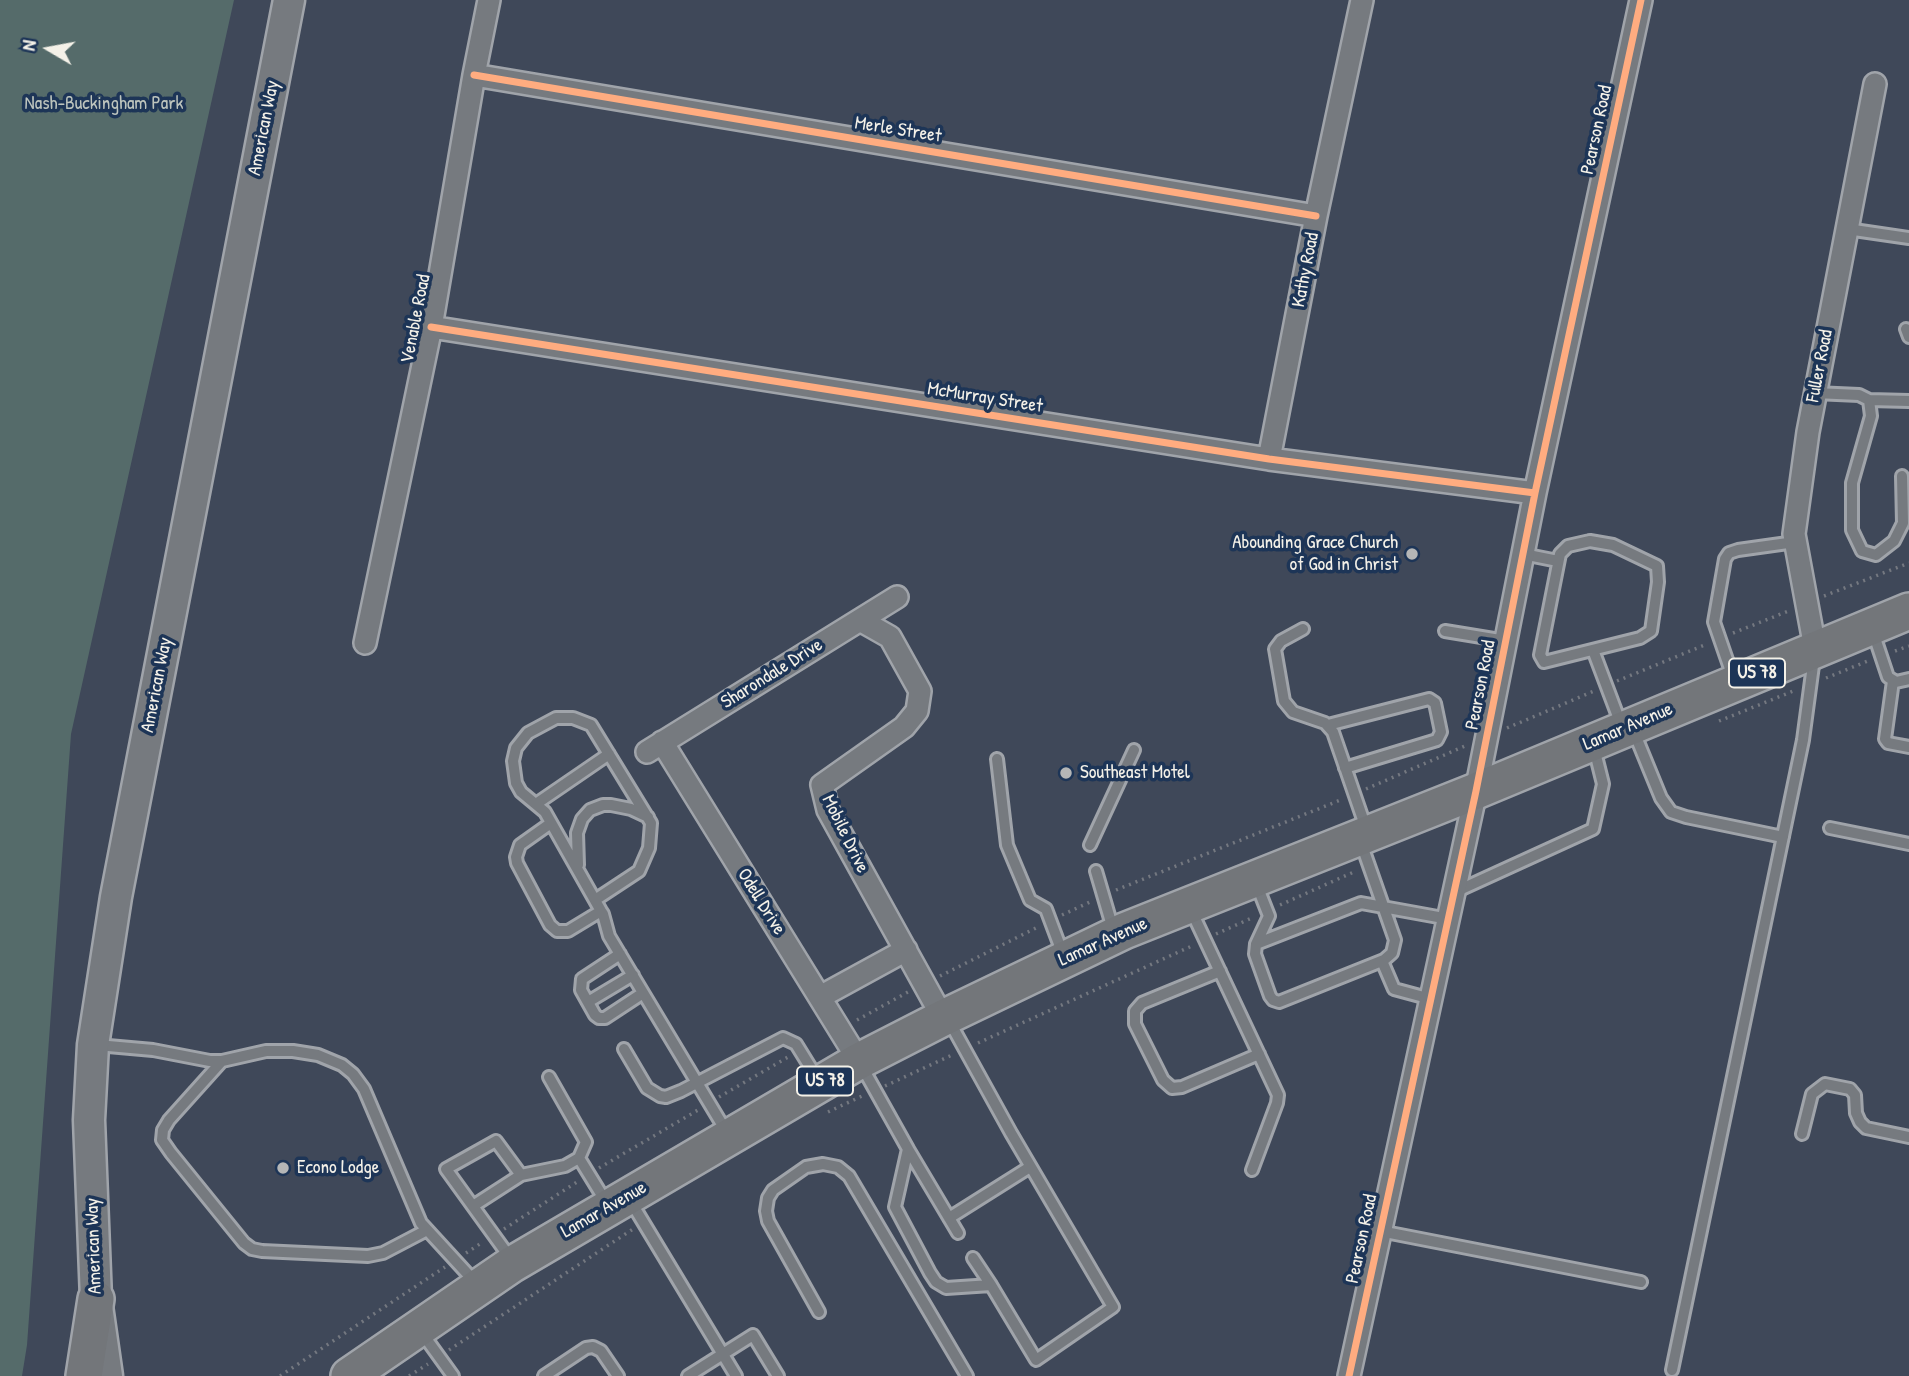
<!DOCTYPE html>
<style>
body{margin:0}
#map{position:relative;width:1909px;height:1376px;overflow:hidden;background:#3f4859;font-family:"Patrick Hand",sans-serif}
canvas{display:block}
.north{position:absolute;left:14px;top:14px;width:70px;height:70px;-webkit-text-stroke:5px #1d3557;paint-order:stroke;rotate:280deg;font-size:19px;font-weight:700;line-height:28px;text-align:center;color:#f4f1e8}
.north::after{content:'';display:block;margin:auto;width:24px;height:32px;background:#f4f1e8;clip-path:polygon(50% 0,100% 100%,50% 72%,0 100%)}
</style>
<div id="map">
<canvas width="1909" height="1376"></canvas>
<div class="north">N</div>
</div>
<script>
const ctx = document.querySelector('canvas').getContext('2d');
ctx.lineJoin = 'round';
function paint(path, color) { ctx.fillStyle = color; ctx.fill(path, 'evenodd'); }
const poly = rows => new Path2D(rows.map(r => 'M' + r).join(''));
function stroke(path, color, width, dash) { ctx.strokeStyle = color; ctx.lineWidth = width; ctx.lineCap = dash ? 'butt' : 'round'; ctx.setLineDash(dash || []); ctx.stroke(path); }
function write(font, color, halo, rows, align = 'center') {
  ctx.font = font + ' "Patrick Hand",sans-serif'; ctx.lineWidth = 7; ctx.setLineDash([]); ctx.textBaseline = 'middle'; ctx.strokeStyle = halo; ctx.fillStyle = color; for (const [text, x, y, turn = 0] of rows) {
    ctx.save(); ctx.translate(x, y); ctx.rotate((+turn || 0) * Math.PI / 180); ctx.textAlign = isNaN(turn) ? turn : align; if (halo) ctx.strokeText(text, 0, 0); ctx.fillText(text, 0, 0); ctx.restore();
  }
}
paint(poly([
 [0,0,234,0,71,734,27,1345,22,1376,0,1376]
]), '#556b6a');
const service = poly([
 [1847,229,1909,238],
 [1906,329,1909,337],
 [1815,393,1859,395,1869,400,1871,416,1852,483,1852,530,1862,551,1876,555,1894,541,1903,523,1902,476],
 [1869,400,1909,401],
 [1590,541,1613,545,1657,566,1658,582,1651,631,1640,638,1544,662,1540,655,1560,554,1568,546,1590,541],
 [1523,554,1558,561],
 [1303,629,1281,641,1275,649,1284,701,1293,712,1325,723,1333,732,1366,828],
 [1445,631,1506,641],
 [1873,632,1888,677,1896,682,1909,679],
 [1593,650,1622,727],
 [1734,680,1714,622,1725,559,1729,553,1738,550,1795,542],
 [1893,681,1885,739,1888,743,1909,747],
 [1328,725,1429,699,1435,703,1441,732,1437,740,1345,768],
 [1634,732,1661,798,1671,812,1686,817,1783,837],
 [997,759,1007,845,1030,900,1046,909,1064,957],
 [536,804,609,754],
 [551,823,520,845,516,857,517,863,550,925,557,931,568,931,601,911],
 [1830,828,1909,844],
 [1090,845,1134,750],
 [578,865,577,833,582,819,590,810,603,805,611,805,631,809,648,817],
 [1096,871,1113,929],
 [1256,883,1269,916,1256,944,1255,954,1270,996,1273,1000,1279,1002,1384,960,1392,953,1395,940,1360,840],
 [1455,892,1593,829,1603,784,1594,748],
 [595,900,639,871,649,848,651,823,591,725,573,718,556,718,528,733,516,748,513,761,516,783,521,792,545,812,601,911,603,914,609,936,726,1131],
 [1190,908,1278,1095,1277,1103,1252,1170],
 [1256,944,1361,903,1449,919],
 [620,954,582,979,581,990,595,1015,599,1018,605,1018,643,993],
 [1382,961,1394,989,1431,999],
 [1220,971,1142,1003,1135,1011,1135,1024,1163,1080,1172,1088,1182,1087,1259,1054],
 [588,1002,633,975],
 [97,1045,153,1050,210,1061,222,1061,266,1051,293,1051,318,1055,342,1065,353,1074,364,1089,421,1223,475,1282],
 [624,1049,647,1088,660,1096,666,1097,681,1091,783,1038,796,1044,817,1078],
 [222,1061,169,1120,163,1130,162,1140,171,1153,244,1243,252,1249,262,1251,368,1256,383,1253,427,1230],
 [861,1065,908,1149,895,1207,930,1273,936,1282,946,1288,991,1285,1036,1360,1113,1307,1011,1133,948,1019],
 [549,1077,586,1142,579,1158,606,1202],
 [1802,1134,1812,1094,1825,1084,1850,1089,1855,1095,1856,1113,1860,1122,1866,1128,1909,1137],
 [908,1149,958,1233],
 [631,1202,736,1376],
 [473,1206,521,1175,565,1166,579,1158],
 [949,1218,1030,1167],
 [1380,1231,1641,1282],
 [973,1258,991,1285],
 [511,1259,446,1169,496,1141,521,1175],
 [819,1312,768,1221,766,1211,768,1198,773,1190,806,1167,823,1164,838,1167,849,1176,967,1376],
 [422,1333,453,1376],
 [1672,1370,1803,740,1814,658],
 [544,1376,586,1348,593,1347,601,1351,618,1376],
 [688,1376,753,1335,778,1376]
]);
const minor = poly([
 [474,75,1316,216],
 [431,327,1269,459,1535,493],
 [1269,459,1316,216,1362,0],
 [860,620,890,637,920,691,917,711,904,727,822,785,828,810,943,1018],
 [365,643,431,327,474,75,489,0],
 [1815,648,1794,534,1808,432,1875,84],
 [662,742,859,1061],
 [647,752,897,597],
 [820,997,906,950],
 [1349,1376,1476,791,1535,493,1641,0]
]);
const secondary = poly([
 [107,1376,96,1299,89,1120,93,1045,116,897,289,0]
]);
const trunk = poly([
 [84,1376,96,1299],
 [349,1376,511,1265,859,1061,943,1018,1124,931,1476,791,1909,611]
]);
stroke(service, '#a0a4aa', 16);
stroke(minor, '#a0a4aa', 26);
stroke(secondary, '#a0a4aa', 35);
stroke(trunk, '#a0a4aa', 40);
stroke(poly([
 [1824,596,1909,563],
 [1733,633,1791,610],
 [1895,651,1909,646],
 [1826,678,1868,661],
 [1617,681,1707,644],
 [1719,721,1796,690],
 [1507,728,1594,691],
 [1366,789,1465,746],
 [1116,890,1343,799],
 [1280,905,1356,871],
 [1062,915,1090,902],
 [1216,934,1254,917],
 [940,976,1040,926],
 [857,1020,908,992],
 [978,1043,1194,945],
 [885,1086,952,1055],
 [719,1097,788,1057],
 [828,1112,862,1096],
 [599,1168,698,1110],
 [504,1229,577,1182],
 [466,1253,483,1242],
 [449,1350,633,1229],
 [280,1376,445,1267],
 [409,1376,428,1364]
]), '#747880', 3.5, [2, 5]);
stroke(service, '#767a7f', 10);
stroke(minor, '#767a7f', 21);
stroke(secondary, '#767a7f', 30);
stroke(trunk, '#73767a', 35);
stroke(poly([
 [474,75,1316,216],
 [431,327,1269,459,1535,493],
 [1349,1376,1476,791,1535,493,1641,0]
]), '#ffac80', 7);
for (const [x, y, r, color] of [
 [1412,554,7,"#b5b6b6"],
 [1066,773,7,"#b5b6b6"],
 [283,1168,7,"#b5b6b6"]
]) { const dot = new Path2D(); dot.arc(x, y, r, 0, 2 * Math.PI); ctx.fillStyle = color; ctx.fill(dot); stroke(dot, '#1d3557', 2.5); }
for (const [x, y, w] of [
 [1757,673,56],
 [825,1081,56]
]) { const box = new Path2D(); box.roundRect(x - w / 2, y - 14.5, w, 29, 5); ctx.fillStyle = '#1d3557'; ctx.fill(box); stroke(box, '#f4f1e8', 2); }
write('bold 18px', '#f4f1e8', null, [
 ["US 78",1757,673],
 ["US 78",825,1081]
]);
write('19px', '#bdc4bd', '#1d3557', [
 ["Nash-Buckingham Park",104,104]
]);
write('19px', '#f4f1e8', '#1d3557', [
 ["American Way",264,128,-79],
 ["Merle Street",898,130,9],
 ["Pearson Road",1597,130,-78],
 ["Kathy Road",1306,270,-79],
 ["Venable Road",416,319,-79],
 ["Fuller Road",1820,366,-79],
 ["McMurray Street",985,398,9],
 ["Sharondale Drive",772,674,-32],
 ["American Way",157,685,-79],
 ["Pearson Road",1481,685,-79],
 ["Lamar Avenue",1628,727,-23],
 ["Mobile Drive",845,834,64],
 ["Odell Drive",761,902,58],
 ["Lamar Avenue",1103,942,-24],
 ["Lamar Avenue",604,1210,-30],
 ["Pearson Road",1362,1239,-78],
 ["American Way",94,1246,-92]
]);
write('19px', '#f4f1e8', '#1d3557', [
 ["Abounding Grace Church",1398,543,"right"],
 ["of God in Christ",1398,565,"right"],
 ["Southeast Motel",1080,773],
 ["Econo Lodge",297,1168]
], 'left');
</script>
